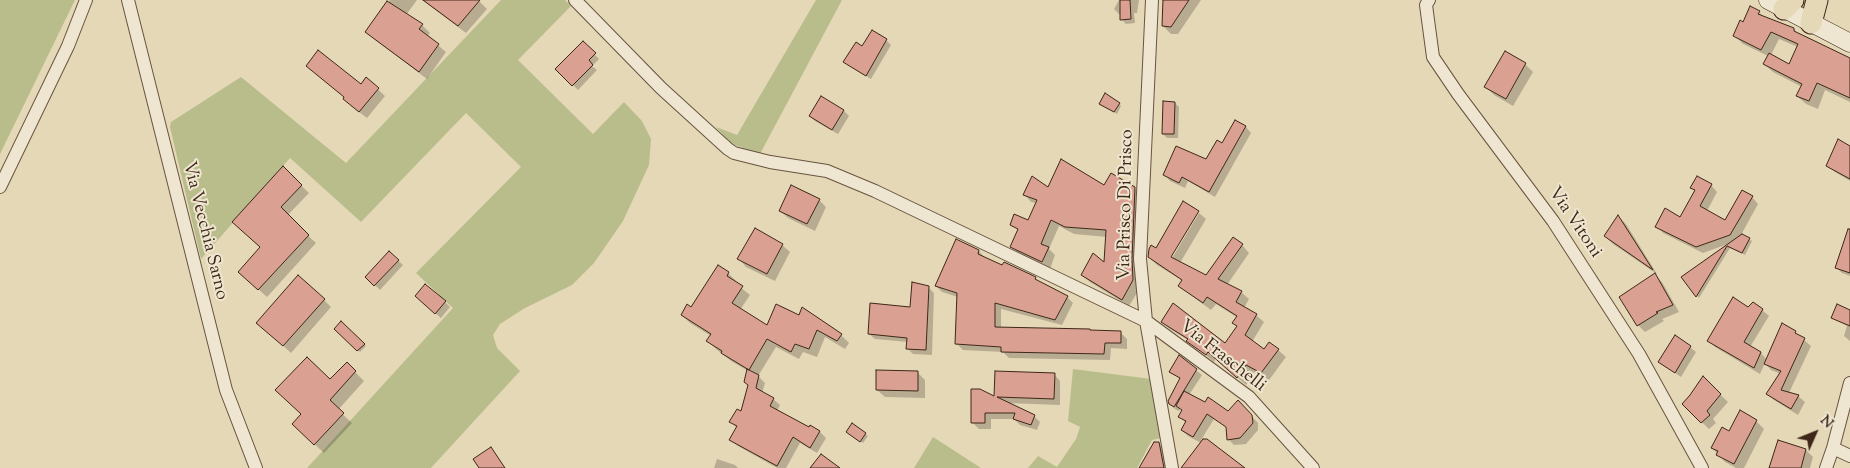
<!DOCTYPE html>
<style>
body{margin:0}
#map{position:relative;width:1850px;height:468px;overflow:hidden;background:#e5d8b7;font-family:"Sorts Mill Goudy",serif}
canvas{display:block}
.north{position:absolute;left:1790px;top:408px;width:50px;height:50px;-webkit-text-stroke:4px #eee6d0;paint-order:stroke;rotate:46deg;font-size:14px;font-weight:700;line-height:20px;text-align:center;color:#3e2718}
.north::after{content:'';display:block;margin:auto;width:18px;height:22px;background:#3e2718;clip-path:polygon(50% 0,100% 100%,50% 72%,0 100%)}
</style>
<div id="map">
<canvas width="1850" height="468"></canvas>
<div class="north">N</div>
</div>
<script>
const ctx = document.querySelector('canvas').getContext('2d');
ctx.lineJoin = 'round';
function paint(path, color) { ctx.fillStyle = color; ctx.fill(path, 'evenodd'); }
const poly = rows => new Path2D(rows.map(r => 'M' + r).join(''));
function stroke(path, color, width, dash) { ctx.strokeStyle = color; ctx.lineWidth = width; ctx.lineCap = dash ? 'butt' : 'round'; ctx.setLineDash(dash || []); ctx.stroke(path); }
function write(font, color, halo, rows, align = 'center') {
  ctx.font = font + ' "Sorts Mill Goudy",serif'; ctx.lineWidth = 4; ctx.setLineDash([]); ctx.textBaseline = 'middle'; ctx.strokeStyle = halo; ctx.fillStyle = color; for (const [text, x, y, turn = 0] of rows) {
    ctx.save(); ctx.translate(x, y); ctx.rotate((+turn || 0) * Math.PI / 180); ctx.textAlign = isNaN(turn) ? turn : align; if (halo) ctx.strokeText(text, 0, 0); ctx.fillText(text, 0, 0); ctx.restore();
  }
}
paint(poly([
 [0,0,75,0,0,154],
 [501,0,565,0,571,6,518,60,593,134,624,102,642,121,651,139,649,165,623,221,594,263,572,285,525,308,500,324,493,335,497,348,520,371,431,468,307,468,453,308,416,273,521,167,466,113,361,222,290,158,201,259,170,127,171,122,241,77,346,163],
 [816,0,842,0,760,154,732,144,716,127,737,135],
 [1073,369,1151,379,1161,438,1152,440,1137,468,1028,468,1038,456,1057,467,1076,439,1080,427,1068,421],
 [933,437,981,468,914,468]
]), '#b9bd8b');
paint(poly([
 [390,0,417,0,406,15,422,25,430,33,427,36,446,52,427,79,374,39,366,32],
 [422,0,478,0,487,9,466,33],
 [1119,0,1139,0,1137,13,1134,13,1135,23,1126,24,1121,19,1121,14,1119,14,1114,9],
 [1164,0,1201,0,1178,34,1171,34,1163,26],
 [1759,12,1765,18,1794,29,1799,35,1850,60,1850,102,1825,90,1818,109,1806,104,1797,96,1802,87,1773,72,1764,64,1768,56,1743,44,1734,35,1744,24],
 [1779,39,1798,47,1789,65,1771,55],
 [886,40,891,45,871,79,849,66,845,62,863,48],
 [583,43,599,59,592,66,597,70,578,90,557,69],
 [1525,64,1533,72,1513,106,1494,95,1486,87],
 [367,79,385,96,367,118,351,106,361,86],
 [821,98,844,111,849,116,838,134,815,121,810,116],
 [1175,103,1179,107,1178,138,1167,138,1163,134],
 [1119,104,1121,106,1117,114,1103,106],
 [1235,122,1246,127,1251,133,1215,197,1188,181,1185,188,1170,181,1165,175,1206,161,1222,145],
 [1850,147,1850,181,1835,172,1828,165],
 [283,168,309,193,287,216,316,243,267,297,247,279,262,248],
 [1711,185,1717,192,1707,211,1726,221,1752,197,1758,204,1741,235,1752,241,1745,255,1730,248,1699,298,1683,277,1728,244,1703,253,1663,233,1657,226,1680,219,1695,191,1692,188],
 [1105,186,1134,188,1142,196,1140,288,1129,306,1090,282,1082,275,1105,264,1107,237,1074,234,1059,226,1049,249,1055,255,1050,269,1019,254,1012,247,1019,231,1012,224,1029,221,1036,203,1031,202,1024,194,1048,189],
 [819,200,826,207,815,231,788,218,780,211],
 [1183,203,1199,212,1197,212,1167,261,1169,263,1199,213,1206,219,1180,263,1206,277,1242,245,1249,253,1227,285,1241,292,1249,299,1244,308,1256,315,1264,322,1252,342,1264,351,1278,350,1286,357,1269,380,1254,372,1246,385,1216,358,1214,362,1188,340,1170,329,1162,322,1225,345,1238,327,1238,318,1216,304,1211,310,1188,293,1180,286,1183,281,1157,265,1149,257,1157,250],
 [1619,217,1626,224,1657,274,1613,244,1605,236],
 [1850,240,1850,276,1842,273,1837,268],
 [782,245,790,252,775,281,746,267,739,259],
 [979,251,985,258,1035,278,1040,283,1067,297,1073,303,1062,325,1001,309,1001,328,1120,332,1127,339,1127,349,1111,348,1110,360,1009,358,1003,352,963,350,957,344,958,297,942,292,936,286],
 [390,253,403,265,380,290,367,277],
 [719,267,728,273,736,281,735,283,750,295,740,310,768,326,776,305,841,335,849,343,845,349,825,337,817,357,803,352,799,359,776,347,758,376,765,383,762,393,773,399,780,405,777,411,809,429,820,432,826,438,817,453,800,443,786,468,777,468,738,446,731,440,737,428,731,422,741,413,749,386,748,371,731,361,716,349,708,341,711,336,690,323,682,315,692,308],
 [1655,275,1662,282,1679,312,1662,319,1664,321,1645,332,1638,325],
 [928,287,934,293,932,355,913,354,908,349,908,342,875,339,869,334,912,308],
 [324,300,331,307,291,353,266,330],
 [421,301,445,302,450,307,441,318],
 [1748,309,1762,310,1769,316,1750,347,1761,353,1767,360,1795,332,1811,346,1789,393,1798,396,1805,402,1798,415,1774,400,1767,393,1781,374,1771,370,1765,363,1760,374,1715,347,1709,341],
 [1850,311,1850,341,1844,336,1847,326,1833,318],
 [341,323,366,346,360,352,336,329],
 [1676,336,1696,352,1681,377,1659,362],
 [1179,357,1202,375,1189,395,1229,413,1244,408,1258,423,1258,430,1246,444,1234,445,1228,439,1228,428,1214,419,1201,440,1207,440,1243,468,1183,468,1201,443,1188,436,1182,430,1186,423,1180,417,1183,411,1181,408,1179,411,1175,409,1170,403,1180,379,1171,372],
 [347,364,364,381,338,410,352,423,324,453,293,424,330,381],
 [918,373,925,380,925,398,885,397,877,390],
 [996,373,1054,374,1060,381,1060,405,1006,403,1034,416,1040,422,1037,430,1020,425,1014,419,991,419,991,429,979,429,973,423,995,398],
 [1703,378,1728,402,1713,419,1716,423,1709,429,1683,404],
 [1756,421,1764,429,1744,468,1736,468,1725,462,1712,448,1729,432],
 [853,425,868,436,863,443,850,434],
 [1778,441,1806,450,1813,457,1810,468,1770,468],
 [1159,443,1165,450,1169,468,1141,468],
 [717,459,735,465,738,468,714,468]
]), '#0003');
const building = poly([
 [423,0,480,0,458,26,423,0],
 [1120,0,1130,0,1131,19,1120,20,1120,0],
 [1163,0,1189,0,1171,27,1162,26,1163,0],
 [387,1,423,24,419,29,439,44,419,72,365,32,387,1],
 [1750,6,1760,11,1758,14,1794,28,1794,31,1850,58,1850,98,1817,83,1809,101,1796,96,1802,84,1763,64,1769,53,1789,64,1798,44,1771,32,1761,50,1733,36,1740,20,1743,22,1750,6],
 [872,30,887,39,866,76,843,62,856,42,862,46,872,30],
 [583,41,596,53,589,60,593,65,572,86,555,69,583,41],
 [318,50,361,84,366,77,379,88,359,112,343,99,344,97,306,66,318,50],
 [1505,51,1526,63,1506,99,1484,87,1505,51],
 [1105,93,1120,103,1114,112,1099,104,1105,93],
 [821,96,844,110,832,130,809,116,821,96],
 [1163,101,1175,102,1174,134,1162,134,1163,101],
 [1235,120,1246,126,1209,192,1182,177,1179,183,1163,175,1176,146,1206,159,1217,140,1222,143,1235,120],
 [1838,139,1850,146,1850,179,1826,166,1838,139],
 [1061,159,1104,185,1111,173,1135,187,1132,259,1133,280,1122,300,1081,275,1093,253,1104,262,1106,230,1065,227,1051,220,1041,244,1049,247,1042,262,1010,247,1018,229,1010,225,1014,214,1028,220,1037,200,1023,195,1032,176,1048,187,1061,159],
 [283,166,302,185,281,207,309,235,258,290,238,272,260,247,232,222,283,166],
 [1697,176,1712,184,1700,206,1725,220,1742,190,1753,196,1730,235,1696,247,1655,227,1665,208,1680,217,1695,190,1690,188,1697,176],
 [791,185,820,199,807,224,779,211,791,185],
 [1183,201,1199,211,1171,257,1206,275,1233,237,1243,244,1218,279,1242,291,1236,302,1257,314,1245,335,1264,349,1269,342,1279,349,1261,373,1246,365,1237,378,1208,352,1206,355,1186,341,1188,339,1161,322,1173,303,1225,343,1237,326,1232,323,1237,316,1207,297,1203,303,1178,286,1182,280,1148,257,1149,249,1151,245,1156,248,1183,201],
 [1618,215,1653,270,1604,236,1618,215],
 [755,228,783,244,767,274,737,259,755,228],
 [1848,229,1850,229,1850,273,1835,268,1848,229],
 [1742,234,1750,238,1742,253,1727,246,1696,297,1681,277,1742,234],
 [956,239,979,250,978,254,1002,265,1004,262,1036,277,1035,279,1068,296,1055,320,995,303,995,327,1090,329,1090,330,1121,331,1121,343,1105,343,1104,354,1001,352,1001,347,955,344,957,293,935,286,956,239],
 [389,251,399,260,374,286,365,277,389,251],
 [718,265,729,272,727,276,743,286,732,303,767,325,776,304,799,315,802,307,842,334,837,341,817,330,809,349,795,344,791,352,767,339,749,370,721,353,722,351,706,341,711,334,681,315,687,304,691,307,718,265],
 [1655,273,1673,305,1656,312,1658,313,1637,326,1619,297,1655,273],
 [298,275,325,299,283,346,256,323,298,275],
 [912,282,929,286,926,350,906,349,907,338,868,334,870,303,910,307,912,282],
 [425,284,446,301,435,314,415,296,425,284],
 [1733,297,1748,307,1753,302,1763,309,1744,342,1761,352,1754,368,1707,341,1733,297],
 [1837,304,1850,310,1850,326,1831,318,1837,304],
 [341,321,365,344,357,351,334,329,341,321],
 [1782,323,1796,331,1795,333,1805,338,1781,390,1799,395,1791,409,1766,394,1781,371,1764,364,1782,323],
 [1675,335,1691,346,1675,373,1658,362,1675,335],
 [1179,355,1197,369,1174,407,1169,404,1168,401,1180,378,1169,372,1179,355],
 [307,357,330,379,347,362,356,371,330,400,344,413,314,445,292,424,301,414,275,390,307,357],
 [747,369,759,375,756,388,774,398,770,406,809,427,810,425,820,431,810,448,793,437,777,466,729,440,737,426,729,422,737,409,741,411,748,385,744,382,747,369],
 [876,370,918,371,918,391,876,390,876,370],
 [995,371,1055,373,1054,399,997,397,1035,415,1031,425,1013,419,1015,413,985,413,985,423,971,423,971,389,980,389,994,396,995,371],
 [1703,376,1721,394,1707,411,1710,415,1701,423,1682,404,1690,395,1703,376],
 [1184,391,1205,402,1208,397,1228,411,1238,400,1252,415,1253,423,1240,438,1227,440,1226,427,1207,414,1193,437,1181,430,1186,421,1178,417,1182,410,1176,406,1184,391],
 [1740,410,1757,420,1734,464,1716,455,1718,451,1711,448,1722,427,1729,431,1740,410],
 [852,423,866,433,860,442,846,432,852,423],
 [1203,439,1207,439,1245,468,1181,468,1203,439],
 [1778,440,1806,449,1801,468,1769,468,1778,440],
 [1154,442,1159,442,1164,468,1139,468,1154,442],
 [491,447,505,468,479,468,473,459,491,447],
 [821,454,840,468,810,468,821,454]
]);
paint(building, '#daa091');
stroke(building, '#3e2718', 1);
const minor = poly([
 [128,0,226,390,256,468],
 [575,0,661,88,728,149,734,153,770,162,827,171,875,191,1146,321,1249,397,1313,468],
 [1152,0,1140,259,1146,321,1172,468],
 [1429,0,1426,5,1433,57,1458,94,1553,221,1639,354,1702,468],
 [0,187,68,46,86,0],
 [1833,448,1850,456],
 [1826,468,1833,448,1850,383]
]);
const secondary = poly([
 [1768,0,1850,43]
]);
const trunk = poly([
 [1784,9,1793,0],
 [1811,23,1817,0]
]);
stroke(minor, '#685340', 14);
stroke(secondary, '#3e2718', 19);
stroke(trunk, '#3e2718', 23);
stroke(minor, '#eee6d0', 12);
stroke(secondary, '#eee6d0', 18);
stroke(trunk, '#e5d8b7', 21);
write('18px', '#3e2718', '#eee6d0', [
 ["Via Prisco Di Prisco",1127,205,-89],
 ["Via Vitoni",1574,223,56],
 ["Via Vecchia Sarno",204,231,76],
 ["Via Fraschelli",1222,357,38]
]);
</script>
